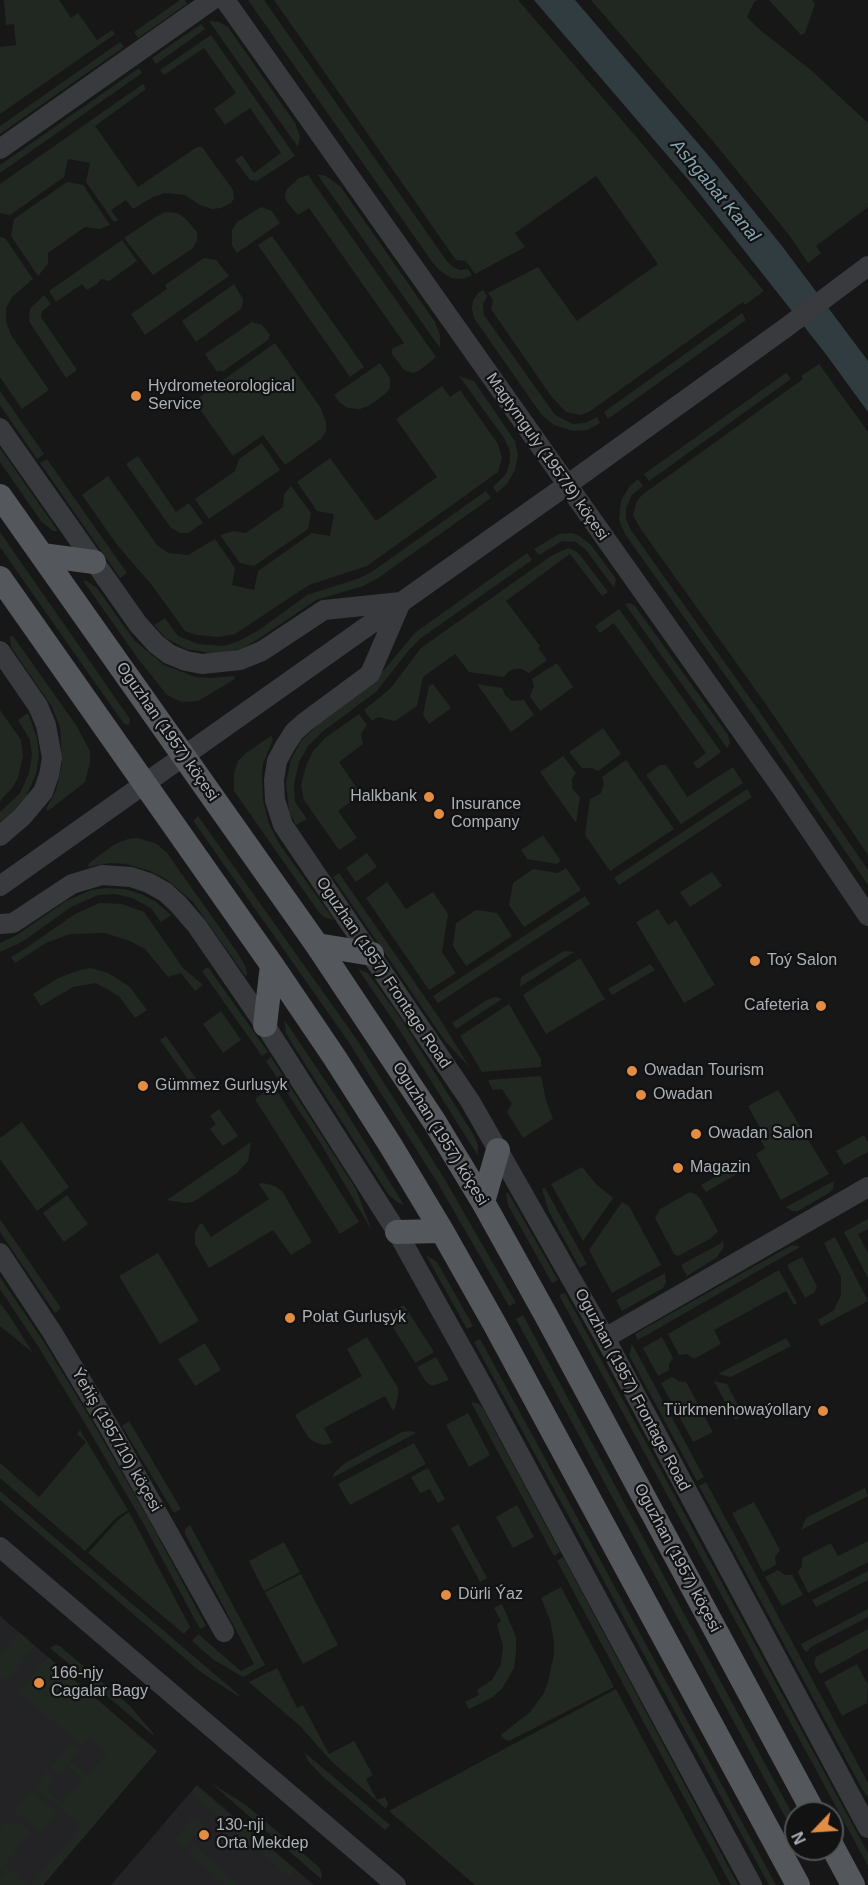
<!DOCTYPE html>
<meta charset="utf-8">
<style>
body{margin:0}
#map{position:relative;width:868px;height:1885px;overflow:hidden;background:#171718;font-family:Arial,sans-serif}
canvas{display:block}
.north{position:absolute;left:784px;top:1801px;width:60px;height:60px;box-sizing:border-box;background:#121213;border:2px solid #4f5255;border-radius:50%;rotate:245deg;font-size:16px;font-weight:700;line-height:24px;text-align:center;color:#aab1b7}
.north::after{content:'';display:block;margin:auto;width:21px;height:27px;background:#e38c43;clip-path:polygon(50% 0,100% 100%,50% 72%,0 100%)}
</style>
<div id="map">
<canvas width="868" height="1885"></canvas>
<div class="north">N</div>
</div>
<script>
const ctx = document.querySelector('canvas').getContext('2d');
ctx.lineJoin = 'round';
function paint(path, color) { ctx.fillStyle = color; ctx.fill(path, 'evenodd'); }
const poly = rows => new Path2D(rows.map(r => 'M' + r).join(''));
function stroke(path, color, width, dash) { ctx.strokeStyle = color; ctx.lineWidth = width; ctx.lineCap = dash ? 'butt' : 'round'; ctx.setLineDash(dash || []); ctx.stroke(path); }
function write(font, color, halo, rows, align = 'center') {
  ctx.font = font + ' Arial,sans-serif'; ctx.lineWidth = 4.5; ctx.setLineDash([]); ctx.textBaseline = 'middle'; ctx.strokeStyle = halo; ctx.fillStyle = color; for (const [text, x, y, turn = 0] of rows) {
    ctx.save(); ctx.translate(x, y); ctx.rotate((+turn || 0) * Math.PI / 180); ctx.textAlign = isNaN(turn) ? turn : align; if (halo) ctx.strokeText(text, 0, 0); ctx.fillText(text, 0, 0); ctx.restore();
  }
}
paint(poly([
 [0,1616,157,1751,43,1885,0,1885],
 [197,1785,314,1885,111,1885]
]), '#232325');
paint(poly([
 [4,0,59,0,71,18,78,13,97,40,112,30,115,34,0,114,0,47,16,45,14,24,6,25],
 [180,0,185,0,187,4,138,38,134,32],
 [248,0,264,0,446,260,453,267,460,270,468,269,472,275,463,279,451,278,439,270,433,263],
 [274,0,518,0,639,140,764,291,745,305,743,302,589,412,581,415,566,412,551,396,491,309,493,300,488,293,538,267,577,321,658,264,596,176,515,233,525,247,475,274,466,261,456,260],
 [591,0,758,0,754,2,747,17,759,29,812,71,868,123,868,207,816,246,821,253,808,263,789,235,712,140],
 [769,0,812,0,815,4,805,33,801,35],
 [209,21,219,22,228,27,295,123,300,137,298,147],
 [201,24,205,29,156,64,152,58],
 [211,35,295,156,257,181,250,180,235,160,242,155,254,173,281,153,250,108,225,125,214,109,236,93,204,48,164,75,160,70],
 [120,42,124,47,0,134,0,126],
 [139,68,142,73,0,173,0,165],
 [143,84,146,89,95,126,138,187,197,147,202,147,233,190,234,199,231,203,221,208,212,209,200,205,185,195,165,193,153,197,133,209,126,200,111,210,118,220,114,222,86,182,90,163,68,159,64,177,10,215,0,213,0,184],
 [317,174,326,176,340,186,435,322,440,335,440,348],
 [308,175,436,357,420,370,413,373,404,370,392,354,392,349,404,343,309,208,298,215,286,201,285,195,287,189,299,178],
 [67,182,83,185,110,225,99,229,85,227,48,253,48,264,38,276,11,236,14,219],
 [261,207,272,211,280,223,237,253,232,245,232,230,237,222],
 [165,212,177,213,185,218,197,232,197,241,193,248,153,275,124,238,154,218],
 [272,236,364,367,350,377,258,245],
 [0,237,5,238,33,279,12,297,6,308,6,322,11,335,49,390,22,409,0,377],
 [122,240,137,261,109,281,101,279,97,284,87,290,82,284,56,302,49,291],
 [204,258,216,260,229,276,145,335,131,314,167,289,165,285],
 [234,284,243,299,242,308,196,342,182,321],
 [483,290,487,296,483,304,484,315,555,415,573,424,585,423,597,417,600,423,587,430,573,431,554,425,541,414,474,318,472,309,473,301,478,293],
 [44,295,51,304,42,311,41,317,77,370,66,378,29,321,30,309],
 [742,313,746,320,608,419,604,412],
 [252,322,262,325,270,335,268,340,222,372,221,370,217,372,205,354],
 [275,343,320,407,326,422,326,431,321,439,285,465,263,435,233,456,194,401],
 [380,363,390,378,390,388,385,394,370,405,360,409,348,408,340,403,334,395],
 [819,364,868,432,868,855,765,703,640,528,633,515,637,501,642,495,803,379,801,376],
 [786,373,791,379,649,481,644,474],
 [459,376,474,381,515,441,518,455,515,470,507,484,497,493,493,487,506,474,510,461,510,451,504,438],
 [442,386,450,397,460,390,498,444,502,458,498,472,367,566,309,585,235,634,219,637,197,635,185,631,151,584,118,546,82,495,108,476,157,545,168,553,188,555,215,539,235,568,232,585,254,590,258,571,312,533,330,536,334,514,317,511,297,482,330,458,376,521,437,477,396,419],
 [0,391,44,454,37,459,0,405],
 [262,443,280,470,209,519,195,499,235,471,239,459],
 [0,448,58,531,53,531,41,521,0,462],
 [138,456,176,512,189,503,203,523,188,533,180,533,171,528,126,464],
 [47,459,127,573,120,578,40,463],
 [638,479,643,486,632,495,626,508,626,519,631,530,757,708,868,870,868,885,751,712,625,534,619,520,621,501,629,487],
 [291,486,311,513,308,529,254,566,240,563,220,535,233,531,246,533,283,507,284,494],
 [486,491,491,498,378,578,363,586,316,600,263,636,243,648,217,654,186,649,166,638,154,625,165,618,178,636,198,644,224,646,239,641,259,630,307,595,360,578,373,571],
 [0,532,130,719,129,725,124,724,0,547],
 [572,533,578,535,591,545,616,579,614,588,586,550,576,542,562,541,539,555,534,549,559,534],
 [568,548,574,550,580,555,608,592,602,596,570,554,506,601,540,646,538,648,547,660,529,673,522,669,515,669,509,671,504,677,469,672,455,654,423,677,417,706,395,721,378,717,372,721,364,710,390,689,421,648,551,556],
 [527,553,532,560,421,638,409,650,377,691,322,732,308,746,299,762,294,784,295,802,307,819,296,825,289,811,286,783,291,759,301,741,317,725,371,685,416,632],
 [85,580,97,588,134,640,164,665,195,677,211,678,234,676,235,679,198,701,182,702,167,695,139,660,84,582],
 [630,603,635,606,728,735,730,743,727,748,625,604],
 [619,609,721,752,698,769,693,763,706,753,614,623,600,633,595,626],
 [10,636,13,636,76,725,90,751,90,763,85,782,48,811,46,809,56,790,62,764,60,727,52,707,11,647],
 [557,663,573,687,540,711,530,696,534,686,532,679],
 [433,684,451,708,429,724,423,715,429,686],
 [477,684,502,688,505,695,512,701,524,700,534,715,511,732],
 [0,710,21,740,23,756,18,778,12,788,0,801],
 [28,713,37,738,39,755,36,774,26,797,14,811,0,822,0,812,20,793,29,773,32,755,30,740,18,720],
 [359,714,367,725,361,734,363,744,339,762,361,794,338,811,357,838,339,850,304,800,301,785,306,766,313,751,325,738],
 [603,728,621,754,598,771,592,768,582,768,569,752],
 [271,736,273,739,263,764,262,775,263,800,269,824,280,845,334,920,324,917,318,911,234,791,234,773,238,761,246,753],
 [563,756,576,773,572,779,572,788,580,797,576,823,540,772],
 [626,760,674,829,610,871,585,835,590,799,601,793,604,783,602,777],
 [660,765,665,765,669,769,687,797,733,767,743,783,681,824,646,775],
 [747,789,752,797,619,885,614,878],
 [198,816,355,1037,444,1178,516,1303,509,1306,437,1182,348,1041,194,822,194,820],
 [543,835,561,861,557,864,527,859,521,850],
 [138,838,157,844,167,853,237,952,245,965,247,973,246,977,193,902,166,879,150,871,126,864,110,863,88,867,89,863,115,844,128,839],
 [367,853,377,867,356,882,346,868],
 [566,868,581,890,524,927,509,905,513,883,533,869,558,873],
 [712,872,722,886,690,907,680,892],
 [339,873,440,1019,470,1068,445,1041,333,877],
 [387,882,406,909,433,892,448,914,442,952,456,973,429,990,366,898],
 [105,888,125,889,143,895,156,902,171,915,161,922,151,908,132,898,115,894,98,895,71,907,22,942,0,952,0,943,17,935,66,901,91,890],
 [585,896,590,904,438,1003,433,996],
 [100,903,122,904,144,912,183,968,203,985,195,991,181,973,168,977,145,949,130,941,105,933,70,934,46,943,15,963,11,957,26,948,75,914],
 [658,909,668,925,676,920,715,985,684,1003,636,922],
 [476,910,497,913,512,936,466,966,453,946,456,923],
 [564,951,574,952,520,987,521,977],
 [580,958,605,999,546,1034,523,995],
 [650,964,655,970,612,995,608,989],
 [208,967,268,1052,262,1056,202,971],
 [90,968,108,973,129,986,147,1010,135,1018,119,996,96,983,73,987,41,1006,33,994,58,978,80,970],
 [358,969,368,973,401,1019,473,1134,478,1145,478,1156,395,1023],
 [495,997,502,999,456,1029,452,1023,485,1001],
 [509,1004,541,1059,541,1067,482,1072,460,1036],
 [221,1011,241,1040,223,1053,203,1024],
 [284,1019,341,1104,404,1205,397,1202,388,1194,291,1042,286,1033],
 [166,1036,200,1084,194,1088,160,1040],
 [271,1057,356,1189,372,1231,321,1144,266,1061],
 [541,1076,546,1100,553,1119,523,1138,507,1112,512,1104,502,1089,493,1090,488,1080],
 [274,1086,359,1222,340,1234,255,1099],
 [778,1090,829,1174,781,1200,756,1154,765,1148,758,1135,762,1132,748,1106],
 [219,1109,238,1136,223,1146,210,1129,216,1124,210,1116],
 [22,1122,69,1187,37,1211,0,1159,0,1138],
 [864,1135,868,1142,868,1152,844,1165,836,1151],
 [251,1142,248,1161,237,1173,193,1202,185,1203,167,1200],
 [743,1161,747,1168,706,1192,701,1185],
 [582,1167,596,1184,613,1198,583,1241,551,1184],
 [834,1181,833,1189,829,1193,798,1211,792,1211,786,1207],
 [263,1183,275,1186,282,1191,312,1242,291,1255,273,1230,209,1268,195,1244,195,1233,199,1225,202,1223,211,1237,269,1199,259,1184],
 [545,1188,587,1264,580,1268,549,1212,542,1189],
 [506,1192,509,1194,558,1280,552,1283,508,1205],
 [690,1192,697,1195,701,1200,718,1231,710,1239,678,1256,674,1254,655,1218,660,1209],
 [67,1195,88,1224,64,1242,43,1213],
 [622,1202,629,1206,661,1265,612,1293,589,1250],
 [0,1219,61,1308,55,1313,0,1232],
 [868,1219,868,1229,858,1234,868,1253,868,1278,844,1232],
 [835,1237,868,1301,821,1326,818,1320,834,1310,841,1295,841,1277,824,1243],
 [723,1242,724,1247,716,1258,687,1276,681,1265],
 [794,1245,800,1247,638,1340,635,1334,790,1246],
 [158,1253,199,1321,160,1344,119,1276],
 [426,1255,437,1262,473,1326,467,1329],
 [802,1257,817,1287,814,1293,805,1298,787,1265],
 [779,1270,797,1303,794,1305,786,1291,714,1330,721,1344,694,1359,687,1354,679,1355,668,1334],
 [665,1273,666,1282,663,1288,622,1311,616,1300],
 [0,1277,44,1342,96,1428,148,1518,206,1626,200,1629,142,1521,90,1432,38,1346,0,1289],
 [565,1293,868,1853,868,1866,559,1295],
 [0,1303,9,1315,33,1353,0,1326],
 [404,1305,434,1352,415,1363,385,1314],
 [523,1315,796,1821,796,1837,516,1319],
 [367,1337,398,1388,398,1396,395,1408,393,1411,385,1396,324,1428,332,1443,324,1445,314,1442,308,1437,295,1415,362,1376,347,1349],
 [662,1337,673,1358,669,1364,669,1370,658,1376,643,1348],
 [786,1338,791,1346,731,1377,718,1374],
 [480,1339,590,1541,776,1885,769,1885,474,1342],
 [205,1343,221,1370,195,1386,178,1359],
 [632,1344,704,1477,697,1481,629,1355],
 [436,1357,449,1380,432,1386,426,1382,417,1367],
 [672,1377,679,1381,686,1382,713,1432,693,1442,661,1383],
 [714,1381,727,1384,743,1416,735,1420],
 [471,1402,479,1404,482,1407,560,1552,554,1556],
 [468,1413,490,1455,469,1467,446,1425],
 [129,1421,181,1509,174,1513,122,1426],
 [80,1430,128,1510,116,1518,85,1551,0,1478,0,1463,39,1497,86,1442,77,1434],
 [411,1431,416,1433,332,1478,335,1472,345,1463,402,1432],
 [414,1443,426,1464,350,1505,338,1484],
 [428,1468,445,1499,438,1503,430,1489,420,1493,411,1477],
 [706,1482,868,1783,868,1797,862,1789,699,1486],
 [865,1488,868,1496,801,1530,806,1518],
 [0,1491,239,1695,238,1696,202,1673,0,1500],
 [754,1502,780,1550,775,1557,776,1565,763,1572,732,1513],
 [517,1505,534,1537,513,1548,496,1517],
 [129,1512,190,1627,184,1634,88,1553,118,1520],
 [458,1524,487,1578,480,1582,451,1528],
 [190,1525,265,1665,243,1677,214,1660,192,1641,198,1634,241,1671,254,1664,185,1534,185,1529],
 [868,1541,868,1562,808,1593,798,1572,802,1566,802,1558,831,1543,838,1556],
 [284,1542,300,1572,264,1591,249,1561],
 [563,1557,630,1682,738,1885,731,1885,557,1561],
 [778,1570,785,1575,792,1575,803,1595,782,1606,765,1577],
 [868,1571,868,1580,816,1607,812,1600],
 [301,1574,338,1645,303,1664,265,1592],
 [561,1587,614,1687,509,1741,502,1738,501,1735,530,1712,544,1693,548,1682,554,1654,554,1642,550,1620,541,1598],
 [502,1604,516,1637,516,1652,514,1668,502,1689,491,1698,469,1709,465,1702,479,1695,477,1690,492,1680,501,1664,503,1646,497,1624,501,1621,494,1608],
 [868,1609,868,1617,811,1647,807,1652,804,1650,801,1644],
 [868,1629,868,1648,820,1674,814,1664,816,1657],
 [19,1632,35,1646,6,1681,0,1676,0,1655],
 [55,1645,60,1646,130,1706,154,1734,153,1735,50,1648],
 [48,1657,157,1751,43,1885,31,1885,81,1826,35,1787,47,1772,55,1779,46,1790,62,1804,83,1779,67,1765,59,1774,51,1768,71,1744,79,1750,70,1761,87,1776,107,1753,89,1737,82,1746,19,1692],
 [857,1664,868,1685,867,1703,842,1716,824,1682],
 [277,1668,297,1708,303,1705,329,1754,354,1741,373,1775,366,1779,377,1800,385,1797,388,1803,387,1807,385,1808,331,1761,300,1726,249,1682],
 [616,1689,721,1885,475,1885,389,1811],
 [304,1752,390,1825,385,1830,322,1776,308,1761],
 [211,1783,246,1805,319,1867,322,1874,321,1879],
 [196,1786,295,1870,290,1877,191,1792],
 [31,1791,57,1812,40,1832,14,1811],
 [7,1820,14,1826,18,1822,31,1833,4,1865,27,1885,0,1885,0,1879,5,1873,0,1869,0,1828],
 [191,1820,199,1821,204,1825,184,1849,174,1840],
 [193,1845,238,1883,237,1885,226,1885,188,1852]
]), '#212821');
paint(poly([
 [534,0,575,0,715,163,782,246,868,361,868,412,825,353,691,183]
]), '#313c40');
stroke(poly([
 [225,0,783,790,868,916],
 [0,149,212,0],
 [0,428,138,624,156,644,169,654,186,661,202,664,240,660,262,651,324,610,401,602,370,674,305,722,294,732,285,746,277,761,274,780,275,800,283,825,470,1101,498,1150,605,1338,868,1828],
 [0,651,38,706,46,725,52,758,49,775,43,792,22,817,0,836],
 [0,886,567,485,784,329,868,266],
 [0,924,13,923,72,884,102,875,131,877,149,883,165,892,178,904,197,926,265,1025,397,1232,479,1379,752,1885],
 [0,1253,52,1332,109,1427,224,1632],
 [605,1338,868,1187],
 [0,1547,396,1885]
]), '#383a3d', 20);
stroke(poly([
 [0,496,317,945,434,1121,483,1202,548,1319,814,1813],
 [42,555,94,562],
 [0,578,272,965,335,1058,391,1146,442,1231,494,1323,798,1885],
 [317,945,372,954],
 [265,1025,272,965],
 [483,1202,498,1150],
 [397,1232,442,1231],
 [832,1846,853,1885]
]), '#54575c', 24);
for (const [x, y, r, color] of [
 [136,396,6,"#e38c43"],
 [429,797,6,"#e38c43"],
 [439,814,6,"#e38c43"],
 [755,961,6,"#e38c43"],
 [821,1006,6,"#e38c43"],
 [632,1071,6,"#e38c43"],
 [143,1086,6,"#e38c43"],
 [641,1095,6,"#e38c43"],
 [696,1134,6,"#e38c43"],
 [678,1168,6,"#e38c43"],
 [290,1318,6,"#e38c43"],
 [823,1411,6,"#e38c43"],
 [446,1595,6,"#e38c43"],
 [39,1683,6,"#e38c43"],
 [204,1835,6,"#e38c43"]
]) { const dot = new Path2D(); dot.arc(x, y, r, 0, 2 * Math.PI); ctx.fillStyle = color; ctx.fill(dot); stroke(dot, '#121213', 2); }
write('16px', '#aab1b7', '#121213', [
 ["Hydrometeorological",148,387],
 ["Service",148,405],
 ["Halkbank",417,797,"right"],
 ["Insurance",451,805],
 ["Company",451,823],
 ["Toý Salon",767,961],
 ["Cafeteria",809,1006,"right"],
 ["Owadan Tourism",644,1071],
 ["Gümmez Gurluşyk",155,1086],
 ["Owadan",653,1095],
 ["Owadan Salon",708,1134],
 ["Magazin",690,1168],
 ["Polat Gurluşyk",302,1318],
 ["Türkmenhowaýollary",811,1411,"right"],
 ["Dürli Ýaz",458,1595],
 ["166-njy",51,1674],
 ["Cagalar Bagy",51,1692],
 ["130-nji",216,1826],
 ["Orta Mekdep",216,1844]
], 'left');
write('16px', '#aab1b7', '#121213', [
 ["Magtymguly (1957/9) köçesi",547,457,55],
 ["Oguzhan (1957) köçesi",167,732,55],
 ["Oguzhan (1957) Frontage Road",383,973,56],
 ["Oguzhan (1957) köçesi",440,1134,58],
 ["Oguzhan (1957) Frontage Road",632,1390,62],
 ["Ýeňiş (1957/10) köçesi",116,1440,60],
 ["Oguzhan (1957) köçesi",677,1558,62]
]);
write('italic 18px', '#83a4af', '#121213', [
 ["Ashgabat Kanal",715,191,50]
]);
</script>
